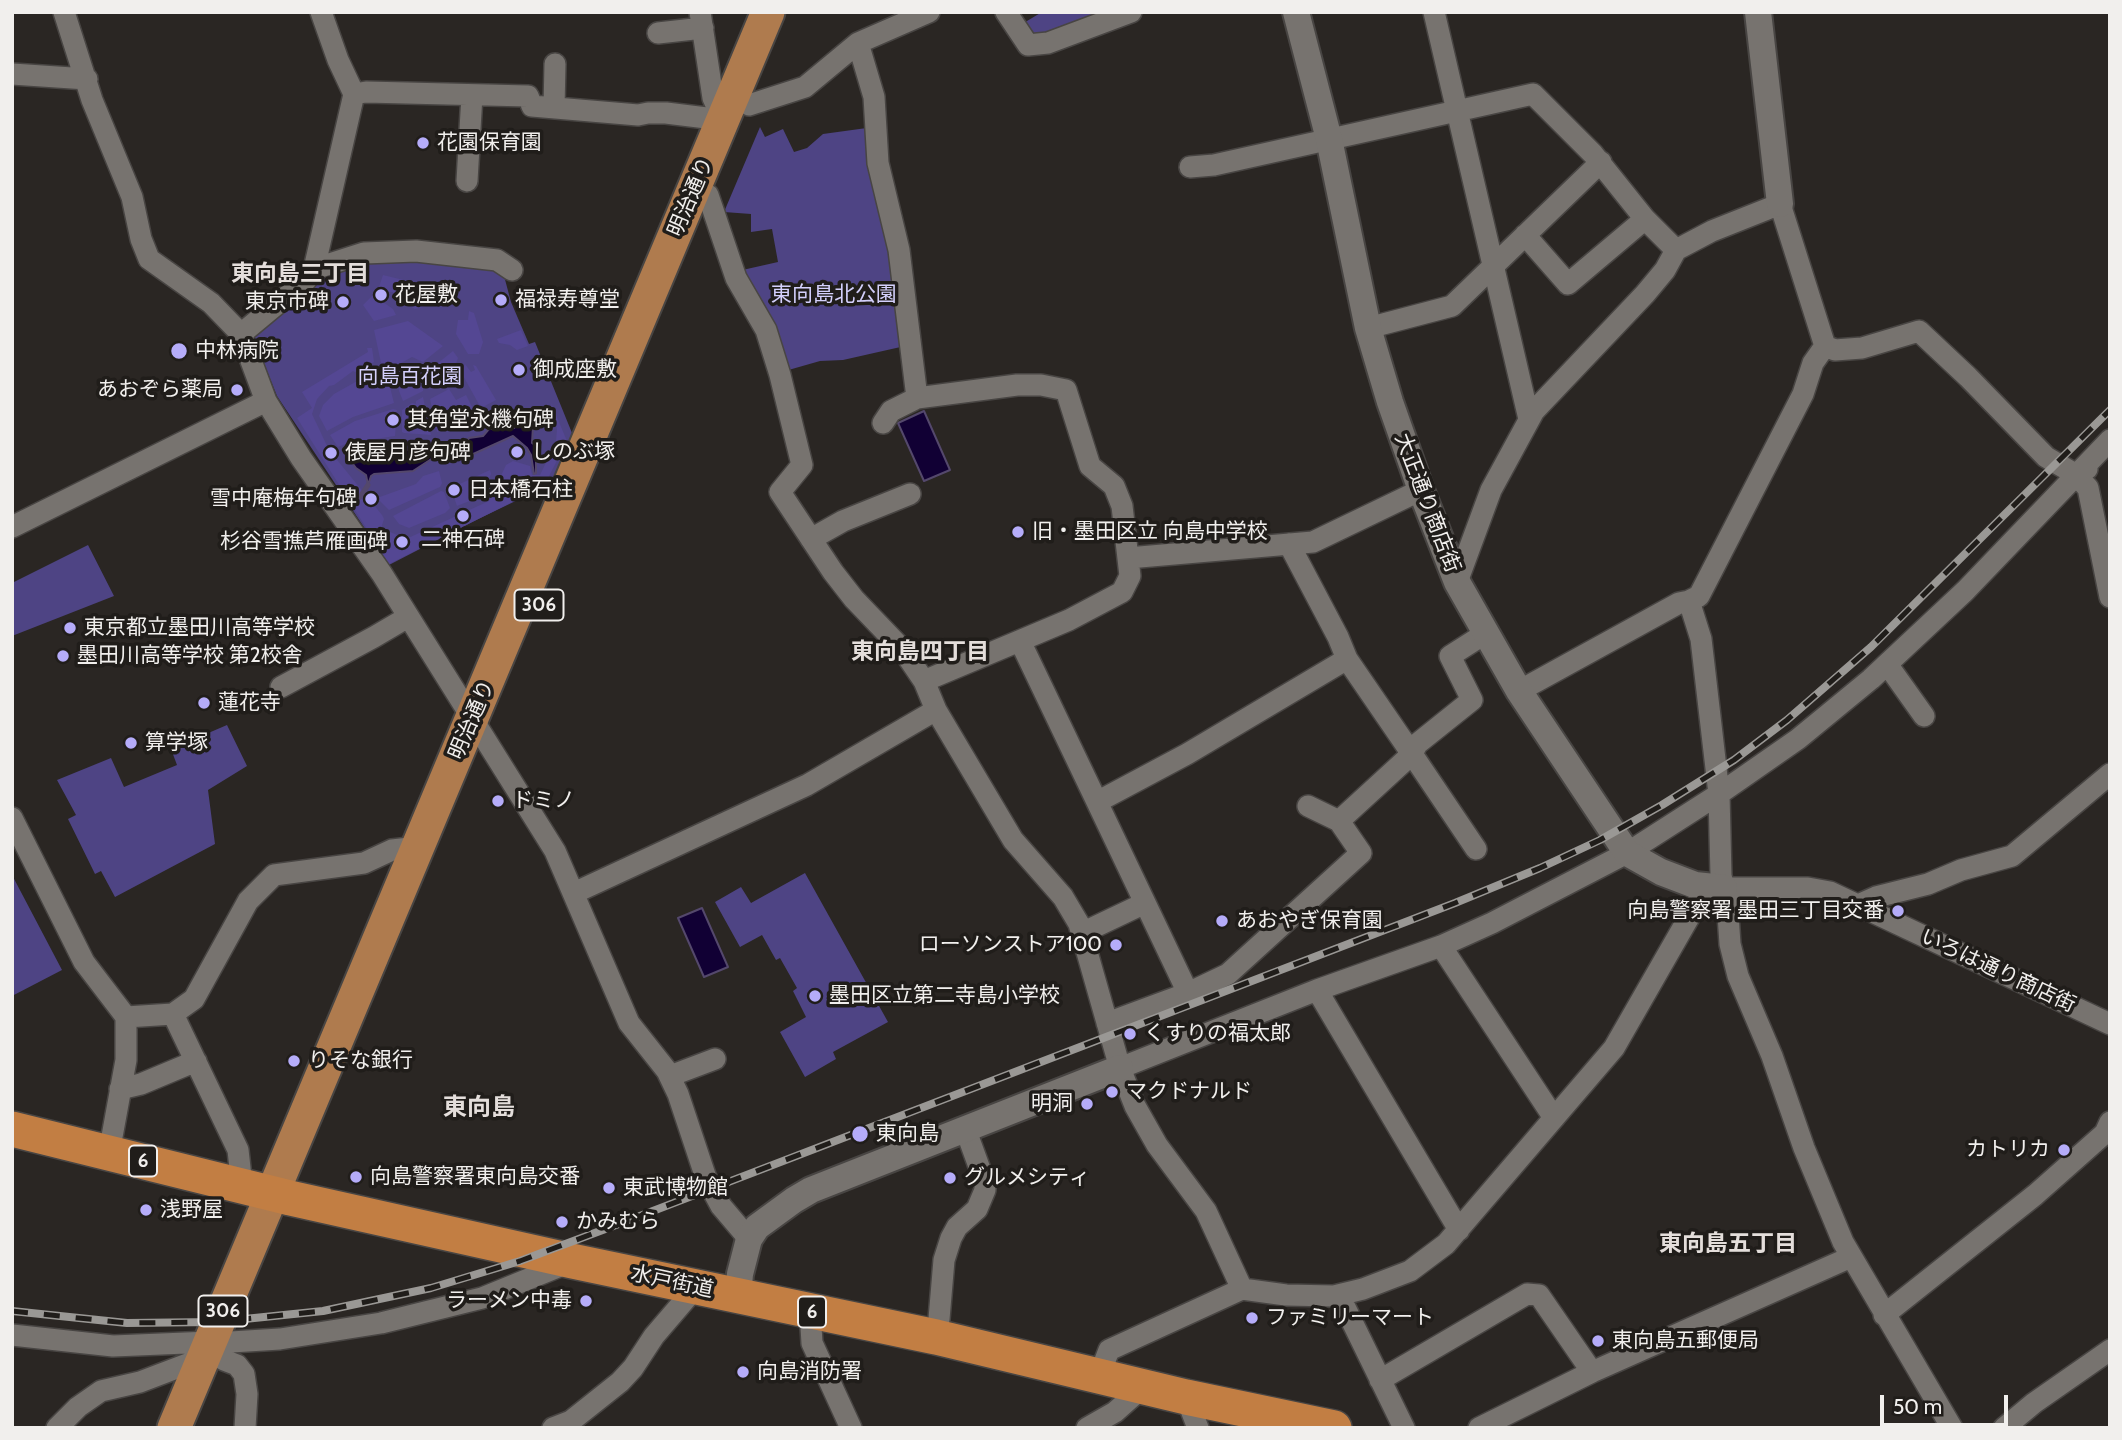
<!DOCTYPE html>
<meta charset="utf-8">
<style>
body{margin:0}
#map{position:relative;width:2122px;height:1440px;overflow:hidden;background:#2a2623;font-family:Cabin,sans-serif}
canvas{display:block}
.frame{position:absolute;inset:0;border:14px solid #f1efed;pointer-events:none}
.scale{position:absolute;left:1880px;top:1395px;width:128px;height:32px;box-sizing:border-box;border:4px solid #f1efed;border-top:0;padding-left:9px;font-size:21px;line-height:24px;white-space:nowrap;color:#f1efed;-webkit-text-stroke:5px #201d1a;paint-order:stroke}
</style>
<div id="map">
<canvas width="2122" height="1440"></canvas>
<div class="frame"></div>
<div class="scale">50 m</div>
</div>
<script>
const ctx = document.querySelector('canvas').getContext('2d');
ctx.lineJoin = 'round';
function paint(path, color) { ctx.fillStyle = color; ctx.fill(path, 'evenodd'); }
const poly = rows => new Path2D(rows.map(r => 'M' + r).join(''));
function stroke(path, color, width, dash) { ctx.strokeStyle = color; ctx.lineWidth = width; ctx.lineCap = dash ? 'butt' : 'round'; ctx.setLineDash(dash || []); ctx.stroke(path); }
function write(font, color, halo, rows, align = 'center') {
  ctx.font = font + ' Cabin,"Noto Sans JP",sans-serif'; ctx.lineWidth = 7; ctx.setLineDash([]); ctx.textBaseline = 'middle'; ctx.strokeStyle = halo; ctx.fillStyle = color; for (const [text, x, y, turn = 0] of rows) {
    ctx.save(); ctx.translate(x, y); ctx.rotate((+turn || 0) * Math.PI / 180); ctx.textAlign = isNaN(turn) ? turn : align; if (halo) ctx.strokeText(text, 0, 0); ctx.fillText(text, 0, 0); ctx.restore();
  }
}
paint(poly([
 [1042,12,1119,12,1041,40,1030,36,1022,24],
 [760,127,765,137,783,129,794,152,807,148,823,134,874,127,905,346,843,360,820,361,785,371,738,271,778,262,772,229,751,232,751,214,724,212],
 [415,254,503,272,511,302,529,344,535,342,572,433,551,484,472,522,389,565,277,396,252,334,325,269],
 [88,545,114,596,12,636,12,583],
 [227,725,247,766,208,790,215,844,115,897,101,871,95,874,68,819,76,815,57,780,111,758,124,787,177,765,171,749],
 [805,873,888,1022,833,1052,836,1059,805,1077,780,1032,806,1017,793,991,797,988,780,958,776,960,762,935,740,947,715,902,741,887,751,903],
 [12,875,62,970,12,996]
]), '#4e4484');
paint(poly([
 [383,275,432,287,437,296,433,302,427,306,415,309,393,296,393,292,388,292,379,287],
 [373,295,393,309,396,315,374,321,363,305],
 [469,311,474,313,483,342,479,354,468,354,456,334,458,320,468,320],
 [408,321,443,346,423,362,412,357,401,363,403,368,391,372,381,363,374,330],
 [521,330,528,346,517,350,510,345,499,343,497,339],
 [367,348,372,348,374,362,355,372,353,371,334,385,329,386,317,399,312,414,329,450,382,515,384,519,381,528,406,539,489,501,506,465,513,461,530,466,532,475,540,475,556,442,557,429,551,403,567,441,544,486,389,564,297,418,312,408,302,392,368,352],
 [453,351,458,358,454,369,433,381,430,382,423,375],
 [465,364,471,372,475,370,473,365,476,366,496,400,481,408,461,372],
 [375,371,389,383,394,403,353,417,327,431,319,416,323,405,334,394],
 [414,377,423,388,423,391,403,401,399,391,400,384],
 [449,389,456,400,466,395,474,411,437,432,430,399],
 [423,397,431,435,404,433,402,432,402,410,412,403,416,404,416,401],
 [393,409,397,410,395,436,348,443,338,447,330,435,355,421],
 [490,470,491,474,483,492,477,498,457,506,451,488],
 [439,471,442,483,440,487,389,510,377,498,416,484,423,476],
 [441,491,444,492,450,508,445,513,409,528,399,524,393,516]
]), '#544793');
const water = poly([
 [537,410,540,414,533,426,532,443,538,447,538,452,536,454,536,473,534,474,531,455,527,448,513,436,471,455,457,458,444,454,436,456,413,471,374,474,371,476,368,485,366,475,356,468,347,456,349,452,368,455,387,448,410,450,428,446,464,447,469,438,483,436,489,429,514,428,537,410],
 [924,411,950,470,924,481,898,423,924,411],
 [702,908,728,967,704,977,678,918,702,908]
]);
paint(water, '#110034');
stroke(water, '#54486c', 2);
stroke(poly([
 [360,497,368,485]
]), '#54486c', 5);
const minor = poly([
 [64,12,92,100,132,197,141,239,149,259,211,303,241,334,266,401,301,458,382,574,555,851,629,1023,667,1071,678,1094,706,1178,721,1206,749,1239],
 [321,12,338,60,354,94],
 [700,12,713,98,723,120],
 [1006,12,1028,45,1048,43,1131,12],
 [1434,12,1529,419],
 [658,33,703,28],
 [858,43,874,97,878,163,899,250,917,398],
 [12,74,87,79],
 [749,105,805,87,858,43,929,12],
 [554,107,555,64],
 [1190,167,1214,165,1533,94,1593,154,1645,219,1676,250],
 [467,181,472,95],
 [708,195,736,278,766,330,780,375,802,465,780,492,833,572,854,599,903,650,924,681,936,710,1013,840,1063,897,1079,924,1120,1068,1135,1106,1157,1145,1206,1211,1242,1289,1286,1295,1334,1296,1363,1289,1410,1271,1446,1244,1614,1048,1700,898,1704,886],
 [1525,235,1568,284,1645,219],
 [314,269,364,253,416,251,497,260,512,270],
 [1368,328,1452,306,1601,162],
 [241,334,306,280,314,269,354,94,366,92,528,96,532,106,638,115,648,113,666,113,723,120],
 [1825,346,1835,350,1862,348,1919,331,1968,377,2046,457,2075,474,2087,469],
 [883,423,891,411,917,398,1017,385,1041,385,1066,390,1090,466,1114,486,1122,506,1130,576,1122,592,1069,620,924,681],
 [2075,474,2088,488,2110,597],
 [12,527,266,401],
 [811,539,843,521,910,494],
 [1128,558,1313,542,1421,490],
 [1457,582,1491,490,1534,411,1645,294,1665,270,1676,250,1712,231,1780,204,1825,346,1813,363,1803,394,1699,596,1689,601,1701,639,1719,794,1721,876,1727,900,1730,944,1738,976,1772,1056,1804,1148,1843,1242,1952,1428],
 [1020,641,1097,802,1187,754,1347,659],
 [1887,664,1924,716],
 [281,687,374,637,408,617],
 [1519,691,1679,603,1689,601],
 [1097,802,1188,993],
 [1308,806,1339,821],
 [12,818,84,962,126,1017,126,1060,109,1153],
 [1476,849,1412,754,1417,744,1472,700,1450,656,1486,633],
 [1724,888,1808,888,1830,892,2110,1024],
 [574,893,807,785,936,710],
 [1858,905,1876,897,1928,884,1961,870,2012,856,2110,774],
 [1082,933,1145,903],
 [1441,946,1554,1118],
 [1317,990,1459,1230],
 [173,1014,238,1150,242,1186],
 [126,1017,173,1014,194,999,248,901,274,875,364,863,392,850,419,847],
 [1107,1023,1188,993,1228,974,1361,853,1339,821,1412,754,1347,659,1338,637,1289,544],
 [1120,1068,1317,990,1441,946,1492,923,1627,853,1719,794,1798,739,1871,679,1965,591,2110,440],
 [670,1076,715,1059],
 [120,1089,141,1084,196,1061],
 [1339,1295,1404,1428],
 [810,1311,812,1343,851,1428],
 [1884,1315,2035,1195,2105,1133,2110,1122],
 [12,1335,113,1346,210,1342],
 [936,1337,939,1319,944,1260,951,1238,957,1227,977,1209,985,1190,985,1183,965,1128],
 [231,1342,280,1339,381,1323,482,1298,570,1262],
 [224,1360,237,1365,244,1374,247,1394,245,1428],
 [1099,1376,1109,1350,1242,1289],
 [1380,1380,1527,1294,1539,1295,1592,1372],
 [1186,1397,1198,1428],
 [57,1428,78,1407,101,1391,140,1382,203,1358],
 [553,1428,571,1421,620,1382,633,1368,654,1336,696,1287],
 [1087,1428,1115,1412,1143,1387],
 [1479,1428,1592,1372,1851,1257],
 [2004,1428,2034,1403,2110,1350]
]);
const tertiary = poly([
 [1296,12,1329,139,1368,328,1390,402,1421,490,1457,582,1519,691,1627,853,1661,872,1695,885,1724,888],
 [1758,12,1780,204],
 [738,1296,740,1274,749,1239,757,1227,794,1200,811,1190,1120,1068]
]);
const primary = poly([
 [174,1428,768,12]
]);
const trunk = poly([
 [12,1129,290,1198,572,1261,936,1337,1186,1397,1334,1428]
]);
stroke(minor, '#484543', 24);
stroke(tertiary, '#484543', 30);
stroke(primary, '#484543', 37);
stroke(trunk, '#484543', 38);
stroke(minor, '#77736f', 21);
stroke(tertiary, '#77736f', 26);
stroke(primary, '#af7b4e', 33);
stroke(trunk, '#c27e43', 35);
const rail = poly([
 [12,1311,127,1323,215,1322,323,1311,431,1288,520,1261,632,1219,1455,903,1540,868,1600,840,1662,805,1734,760,1787,720,1871,647,2110,410]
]);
stroke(rail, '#9a9895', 8);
stroke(rail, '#201d1a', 5, [16]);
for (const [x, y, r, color] of [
 [423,143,7,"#b5acf9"],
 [381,295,7,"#b5acf9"],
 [501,300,7,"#b5acf9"],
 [343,302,7,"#b5acf9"],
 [179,351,9,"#b5acf9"],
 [519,370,7,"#b5acf9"],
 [237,390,7,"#b5acf9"],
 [393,420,7,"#b5acf9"],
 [517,452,7,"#b5acf9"],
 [331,453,7,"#b5acf9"],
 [454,490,7,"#b5acf9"],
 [371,499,7,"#b5acf9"],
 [463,516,7,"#b5acf9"],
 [1018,532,7,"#b5acf9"],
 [402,542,7,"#b5acf9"],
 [70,628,7,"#b5acf9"],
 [63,656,7,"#b5acf9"],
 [204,703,7,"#b5acf9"],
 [131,743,7,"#b5acf9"],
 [498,801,7,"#b5acf9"],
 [1898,911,7,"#b5acf9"],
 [1222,921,7,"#b5acf9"],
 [1116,945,7,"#b5acf9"],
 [815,996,7,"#b5acf9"],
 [1130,1034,7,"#b5acf9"],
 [294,1061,7,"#b5acf9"],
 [1112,1092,7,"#b5acf9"],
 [1087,1104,7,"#b5acf9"],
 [860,1134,9,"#b5acf9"],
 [2064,1150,7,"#b5acf9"],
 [356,1177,7,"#b5acf9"],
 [950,1178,7,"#b5acf9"],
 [609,1188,7,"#b5acf9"],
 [146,1210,7,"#b5acf9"],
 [562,1222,7,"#b5acf9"],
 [586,1301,7,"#b5acf9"],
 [1252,1318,7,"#b5acf9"],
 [1598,1341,7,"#b5acf9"],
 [743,1372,7,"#b5acf9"]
]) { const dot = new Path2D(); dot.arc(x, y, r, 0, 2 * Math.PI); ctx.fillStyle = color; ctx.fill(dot); stroke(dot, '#201d1a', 2.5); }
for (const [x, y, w] of [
 [539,605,49],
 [143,1161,28],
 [223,1311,49],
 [812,1312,28]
]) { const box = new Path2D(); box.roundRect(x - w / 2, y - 15.5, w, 31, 5); ctx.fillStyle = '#201d1a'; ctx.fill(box); stroke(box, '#f1efed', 2); }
write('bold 19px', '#f1efed', null, [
 ["306",539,605],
 ["6",143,1161],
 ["306",223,1311],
 ["6",812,1312]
]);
write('21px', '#f1efed', '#201d1a', [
 ["花園保育園",437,143],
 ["花屋敷",395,295],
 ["福禄寿尊堂",515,300],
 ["東京市碑",329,302,"right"],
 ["中林病院",195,351],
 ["御成座敷",533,370],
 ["あおぞら薬局",223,390,"right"],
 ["其角堂永機句碑",407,420],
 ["しのぶ塚",531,452],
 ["俵屋月彦句碑",345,453],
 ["日本橋石柱",468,490],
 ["雪中庵梅年句碑",357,499,"right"],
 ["旧・墨田区立 向島中学校",1032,532],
 ["二神石碑",463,540,"center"],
 ["杉谷雪撨芦雁画碑",388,542,"right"],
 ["東京都立墨田川高等学校",84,628],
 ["墨田川高等学校 第2校舎",77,656],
 ["蓮花寺",218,703],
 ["算学塚",145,743],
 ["ドミノ",512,801],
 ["向島警察署 墨田三丁目交番",1884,911,"right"],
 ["あおやぎ保育園",1236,921],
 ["ローソンストア100",1102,945,"right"],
 ["墨田区立第二寺島小学校",829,996],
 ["くすりの福太郎",1144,1034],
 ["りそな銀行",308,1061],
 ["マクドナルド",1126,1092],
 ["明洞",1073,1104,"right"],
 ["東向島",876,1134],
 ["カトリカ",2050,1150,"right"],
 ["向島警察署東向島交番",370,1177],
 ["グルメシティ",964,1178],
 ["東武博物館",623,1188],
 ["浅野屋",160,1210],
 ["かみむら",576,1222],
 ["ラーメン中毒",572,1301,"right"],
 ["ファミリーマート",1266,1318],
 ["東向島五郵便局",1612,1341],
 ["向島消防署",757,1372]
], 'left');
write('21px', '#f1efed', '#201d1a', [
 ["明治通り",691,197,-67],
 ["大正通り商店街",1427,503,69],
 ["明治通り",472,720,-67],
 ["いろは通り商店街",1998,971,25],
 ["水戸街道",672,1282,12]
]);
write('21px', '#d4d0fc', '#201d1a', [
 ["東向島北公園",834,295],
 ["向島百花園",410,377]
]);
write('bold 23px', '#e4dedb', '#201d1a', [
 ["東向島三丁目",300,274],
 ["東向島四丁目",920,652],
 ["東向島五丁目",1728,1244]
]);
write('bold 24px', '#e4dedb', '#201d1a', [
 ["東向島",479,1108]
]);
</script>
